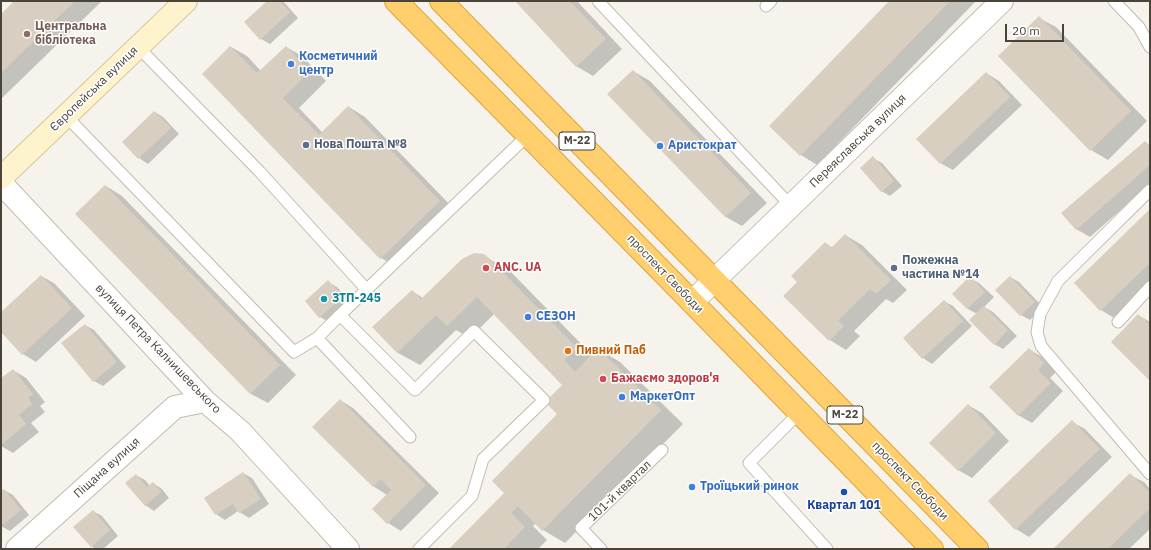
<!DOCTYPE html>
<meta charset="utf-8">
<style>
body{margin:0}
#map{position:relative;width:1151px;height:550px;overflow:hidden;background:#f6f3ec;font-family:"IBM Plex Sans",sans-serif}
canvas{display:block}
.frame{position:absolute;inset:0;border:2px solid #4b4439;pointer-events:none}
.scale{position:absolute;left:1005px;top:24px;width:59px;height:18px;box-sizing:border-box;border:2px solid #4b4439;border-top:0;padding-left:5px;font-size:12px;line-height:14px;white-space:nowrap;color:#4b4439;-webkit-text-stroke:3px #fff;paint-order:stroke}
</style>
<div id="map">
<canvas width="1151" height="550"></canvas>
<div class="frame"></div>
<div class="scale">20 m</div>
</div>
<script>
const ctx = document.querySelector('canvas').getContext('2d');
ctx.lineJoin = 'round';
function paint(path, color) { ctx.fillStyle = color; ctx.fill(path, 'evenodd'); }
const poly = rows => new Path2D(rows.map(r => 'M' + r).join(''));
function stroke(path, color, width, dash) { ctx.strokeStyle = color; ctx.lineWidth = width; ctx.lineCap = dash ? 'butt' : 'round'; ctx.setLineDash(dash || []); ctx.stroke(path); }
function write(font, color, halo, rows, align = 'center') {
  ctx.font = font + ' "IBM Plex Sans",sans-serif'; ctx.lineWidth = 3; ctx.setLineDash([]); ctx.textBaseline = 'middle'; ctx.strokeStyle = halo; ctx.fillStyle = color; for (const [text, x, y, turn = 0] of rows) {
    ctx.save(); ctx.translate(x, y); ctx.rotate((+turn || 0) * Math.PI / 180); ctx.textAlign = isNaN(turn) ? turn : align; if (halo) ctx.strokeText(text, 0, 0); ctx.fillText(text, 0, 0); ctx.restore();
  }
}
paint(poly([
 [16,1,102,1,1,99,1,15],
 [269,1,283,1,298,18,270,44,261,39],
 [516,1,577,1,622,49,593,76,576,66],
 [891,1,976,1,817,165,801,155,770,126],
 [1039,18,1056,27,1147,121,1108,160,1091,150],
 [231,47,247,56,261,71,286,47,302,56,326,81,299,108,322,132,349,107,365,117,456,211,398,268,381,258,203,74],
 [633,71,650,81,767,203,742,226,726,217,608,94],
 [986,73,999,81,1022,105,953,170,940,163],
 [155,112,163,117,179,134,148,164,139,158],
 [1145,142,1150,145,1150,184,1090,237,1076,229],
 [873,158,882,163,902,186,890,196,881,191],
 [106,186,122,196,296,375,268,403,251,394,77,214],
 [1150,211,1150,283,1114,318,1101,310,1075,283],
 [845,235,862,245,907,290,893,303,886,299,854,331,860,336,846,350,830,340,785,296,798,282,825,243,833,248],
 [483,255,511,272,592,355,598,349,620,362,683,424,565,543,543,530,536,523,533,526,547,540,538,549,451,549,505,493,559,414,563,385,494,314,470,338,456,330,420,365,398,353,374,327,412,291,423,298],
 [41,276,54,283,85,316,36,362,23,354,1,331,1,313],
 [1010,277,1019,282,1043,307,1030,320,1021,315,997,290],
 [970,278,979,283,994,297,984,307,993,312,1017,336,1003,349,994,344,977,314,968,309,954,294],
 [328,282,337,287,351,302,329,322,320,317],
 [944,301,953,306,972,326,932,364,923,358,904,338],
 [1138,315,1150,322,1150,379],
 [85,325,94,330,126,367,103,386,94,381],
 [1029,349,1042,357,1057,371,1050,378,1063,391,1032,423,1018,415],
 [13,370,26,378,45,402,40,406,45,412,31,423,39,432,13,453,1,446,1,380],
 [340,400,353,408,439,493,401,531,388,523,373,509,387,495,373,486],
 [968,405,982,413,1009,441,972,478,958,470],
 [1072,422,1085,429,1112,457,1029,537,1016,529,989,501],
 [243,473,252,478,269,504,249,518,238,511,225,520,216,514],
 [136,475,145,480,150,486,153,483,162,489,169,498,154,511,145,505],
 [1130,475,1144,482,1150,489,1150,529,1129,549,1055,549],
 [4,490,13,495,29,515,10,531,1,526,1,492],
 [93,511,102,516,118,536,103,549,96,549,91,546]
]), '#0003');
paint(poly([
 [14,1,75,1,1,73,1,14],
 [267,1,280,1,290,12,260,40,244,22],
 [515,1,570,1,606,39,576,67],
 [889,1,950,1,800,156,769,126],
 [1039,16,1131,111,1090,151,998,56],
 [230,46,257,73,286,46,310,71,283,98,319,135,348,106,440,201,380,259,202,74],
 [633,70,751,193,725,217,607,94],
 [986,72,1010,97,940,164,916,139],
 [154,111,171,128,138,159,122,142],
 [1145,141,1150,147,1150,165,1076,230,1061,213],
 [873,156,894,181,881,192,860,168],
 [105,185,280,365,250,394,75,214],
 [1150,209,1150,263,1100,311,1074,283],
 [845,234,891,280,876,294,870,289,838,321,844,326,829,341,783,296,797,282,791,276,825,242,831,248],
 [474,253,484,254,489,258,577,348,564,360,575,372,598,348,661,410,542,531,518,506,511,513,525,527,504,549,449,549,504,493,492,481,557,414,545,402,562,385,477,297,447,326,436,315,397,353,372,327,412,290,421,299,462,259],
 [41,275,72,308,22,355,1,332,1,312],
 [970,276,985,292,967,309,952,294],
 [1010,276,1035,302,1020,316,995,290],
 [328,280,343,296,319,318,305,301],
 [944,300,963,321,922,359,903,338],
 [984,306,1008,330,994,345,969,320],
 [1138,314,1150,325,1150,381,1111,342],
 [85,324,117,362,93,382,61,343],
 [1029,348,1044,363,1038,370,1051,383,1018,416,989,387],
 [13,369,33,394,28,398,32,404,19,415,26,424,1,445,1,378],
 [340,399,426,485,387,524,372,509,391,490,381,479,373,487,312,427],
 [968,404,996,433,958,471,929,443],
 [1072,420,1100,449,1015,530,988,501],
 [243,472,261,499,239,513,233,504,215,515,204,498],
 [1130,473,1150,493,1150,508,1108,549,1053,549],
 [136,474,147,487,153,482,161,492,145,506,125,483],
 [4,489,21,510,1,526,1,491],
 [93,510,110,530,91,547,73,527]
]), '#d8cfc1');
const lane = poly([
 [598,1,791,206],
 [1114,1,1139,27,1150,47],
 [766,6,771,1],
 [138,47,260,172,367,290],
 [66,116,294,352,317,338,340,315],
 [1150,190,1058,281,1040,314,1037,332,1041,346,1150,474],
 [1118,322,1150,287],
 [317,338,410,437],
 [799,413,749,463,827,549],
 [419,549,472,496,483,459,544,400,474,331,415,390,340,315,528,135],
 [601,549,581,528,662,450]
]);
const street = poly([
 [1,183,205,401,240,431,348,549],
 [692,302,1002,1],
 [17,549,175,407,205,401]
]);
const secondary = poly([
 [1,178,186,1]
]);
const highway = poly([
 [396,1,692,302,932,549],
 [441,1,977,549]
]);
stroke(lane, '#c2bbae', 13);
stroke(street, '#c2bbae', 24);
stroke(secondary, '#d6c79b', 24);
stroke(highway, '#e0a43c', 24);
stroke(lane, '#fff', 11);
stroke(street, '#fff', 22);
stroke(secondary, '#fff3cd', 22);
stroke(highway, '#ffcf6e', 22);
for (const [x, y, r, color] of [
 [27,34,4,"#8d6e63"],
 [291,64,4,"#3f7fe0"],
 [306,145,4,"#5c6f8a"],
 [660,146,4,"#3f7fe0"],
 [486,268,4,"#e0444e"],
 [894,268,4,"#5c6f8a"],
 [324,299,4,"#0f9aa8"],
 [528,317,4,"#3f7fe0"],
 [568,351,4,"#e8710a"],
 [603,379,4,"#e0444e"],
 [622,397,4,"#3f7fe0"],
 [692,487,4,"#3f7fe0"],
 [844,492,4,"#1a4fb4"]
]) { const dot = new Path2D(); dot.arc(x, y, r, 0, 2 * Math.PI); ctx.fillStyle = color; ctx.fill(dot); stroke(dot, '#fff', 1.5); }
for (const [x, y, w] of [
 [577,141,36],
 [845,415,36]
]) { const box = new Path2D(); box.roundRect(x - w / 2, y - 9, w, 18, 3); ctx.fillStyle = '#fff'; ctx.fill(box); stroke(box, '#4b4439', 1); }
write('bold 11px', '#4b4439', null, [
 ["М-22",577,141],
 ["М-22",845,415]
]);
write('bold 12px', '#785e54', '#fff', [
 ["Центральна",35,27],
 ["бібліотека",35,41]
], 'left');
write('bold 12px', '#366cbe', '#fff', [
 ["Косметичний",299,57],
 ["центр",299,71],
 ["Аристократ",668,146],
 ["СЕЗОН",536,317],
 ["МаркетОпт",630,397],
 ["Троїцький ринок",700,487]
], 'left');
write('12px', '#4b4439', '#fff', [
 ["Європейська вулиця",94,89,-44],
 ["Переяславська вулиця",858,141,-44],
 ["проспект Свободи",665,274,46],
 ["вулиця Петра Калнишевського",158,349,46],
 ["Піщана вулиця",107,468,-42],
 ["проспект Свободи",910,481,46],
 ["101-й квартал",620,491,-44]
]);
write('bold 12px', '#4e5e75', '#fff', [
 ["Нова Пошта №8",314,145],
 ["Пожежна",902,261],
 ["частина №14",902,275]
], 'left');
write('bold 12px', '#be3a42', '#fff', [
 ["ANC. UA",494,268],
 ["Бажаємо здоров'я",611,379]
], 'left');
write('bold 12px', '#0d838f', '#fff', [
 ["ЗТП-245",332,299]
], 'left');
write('bold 12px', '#c56008', '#fff', [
 ["Пивний Паб",576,351]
], 'left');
write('bold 12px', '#164399', '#fff', [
 ["Квартал 101",844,506]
]);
</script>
